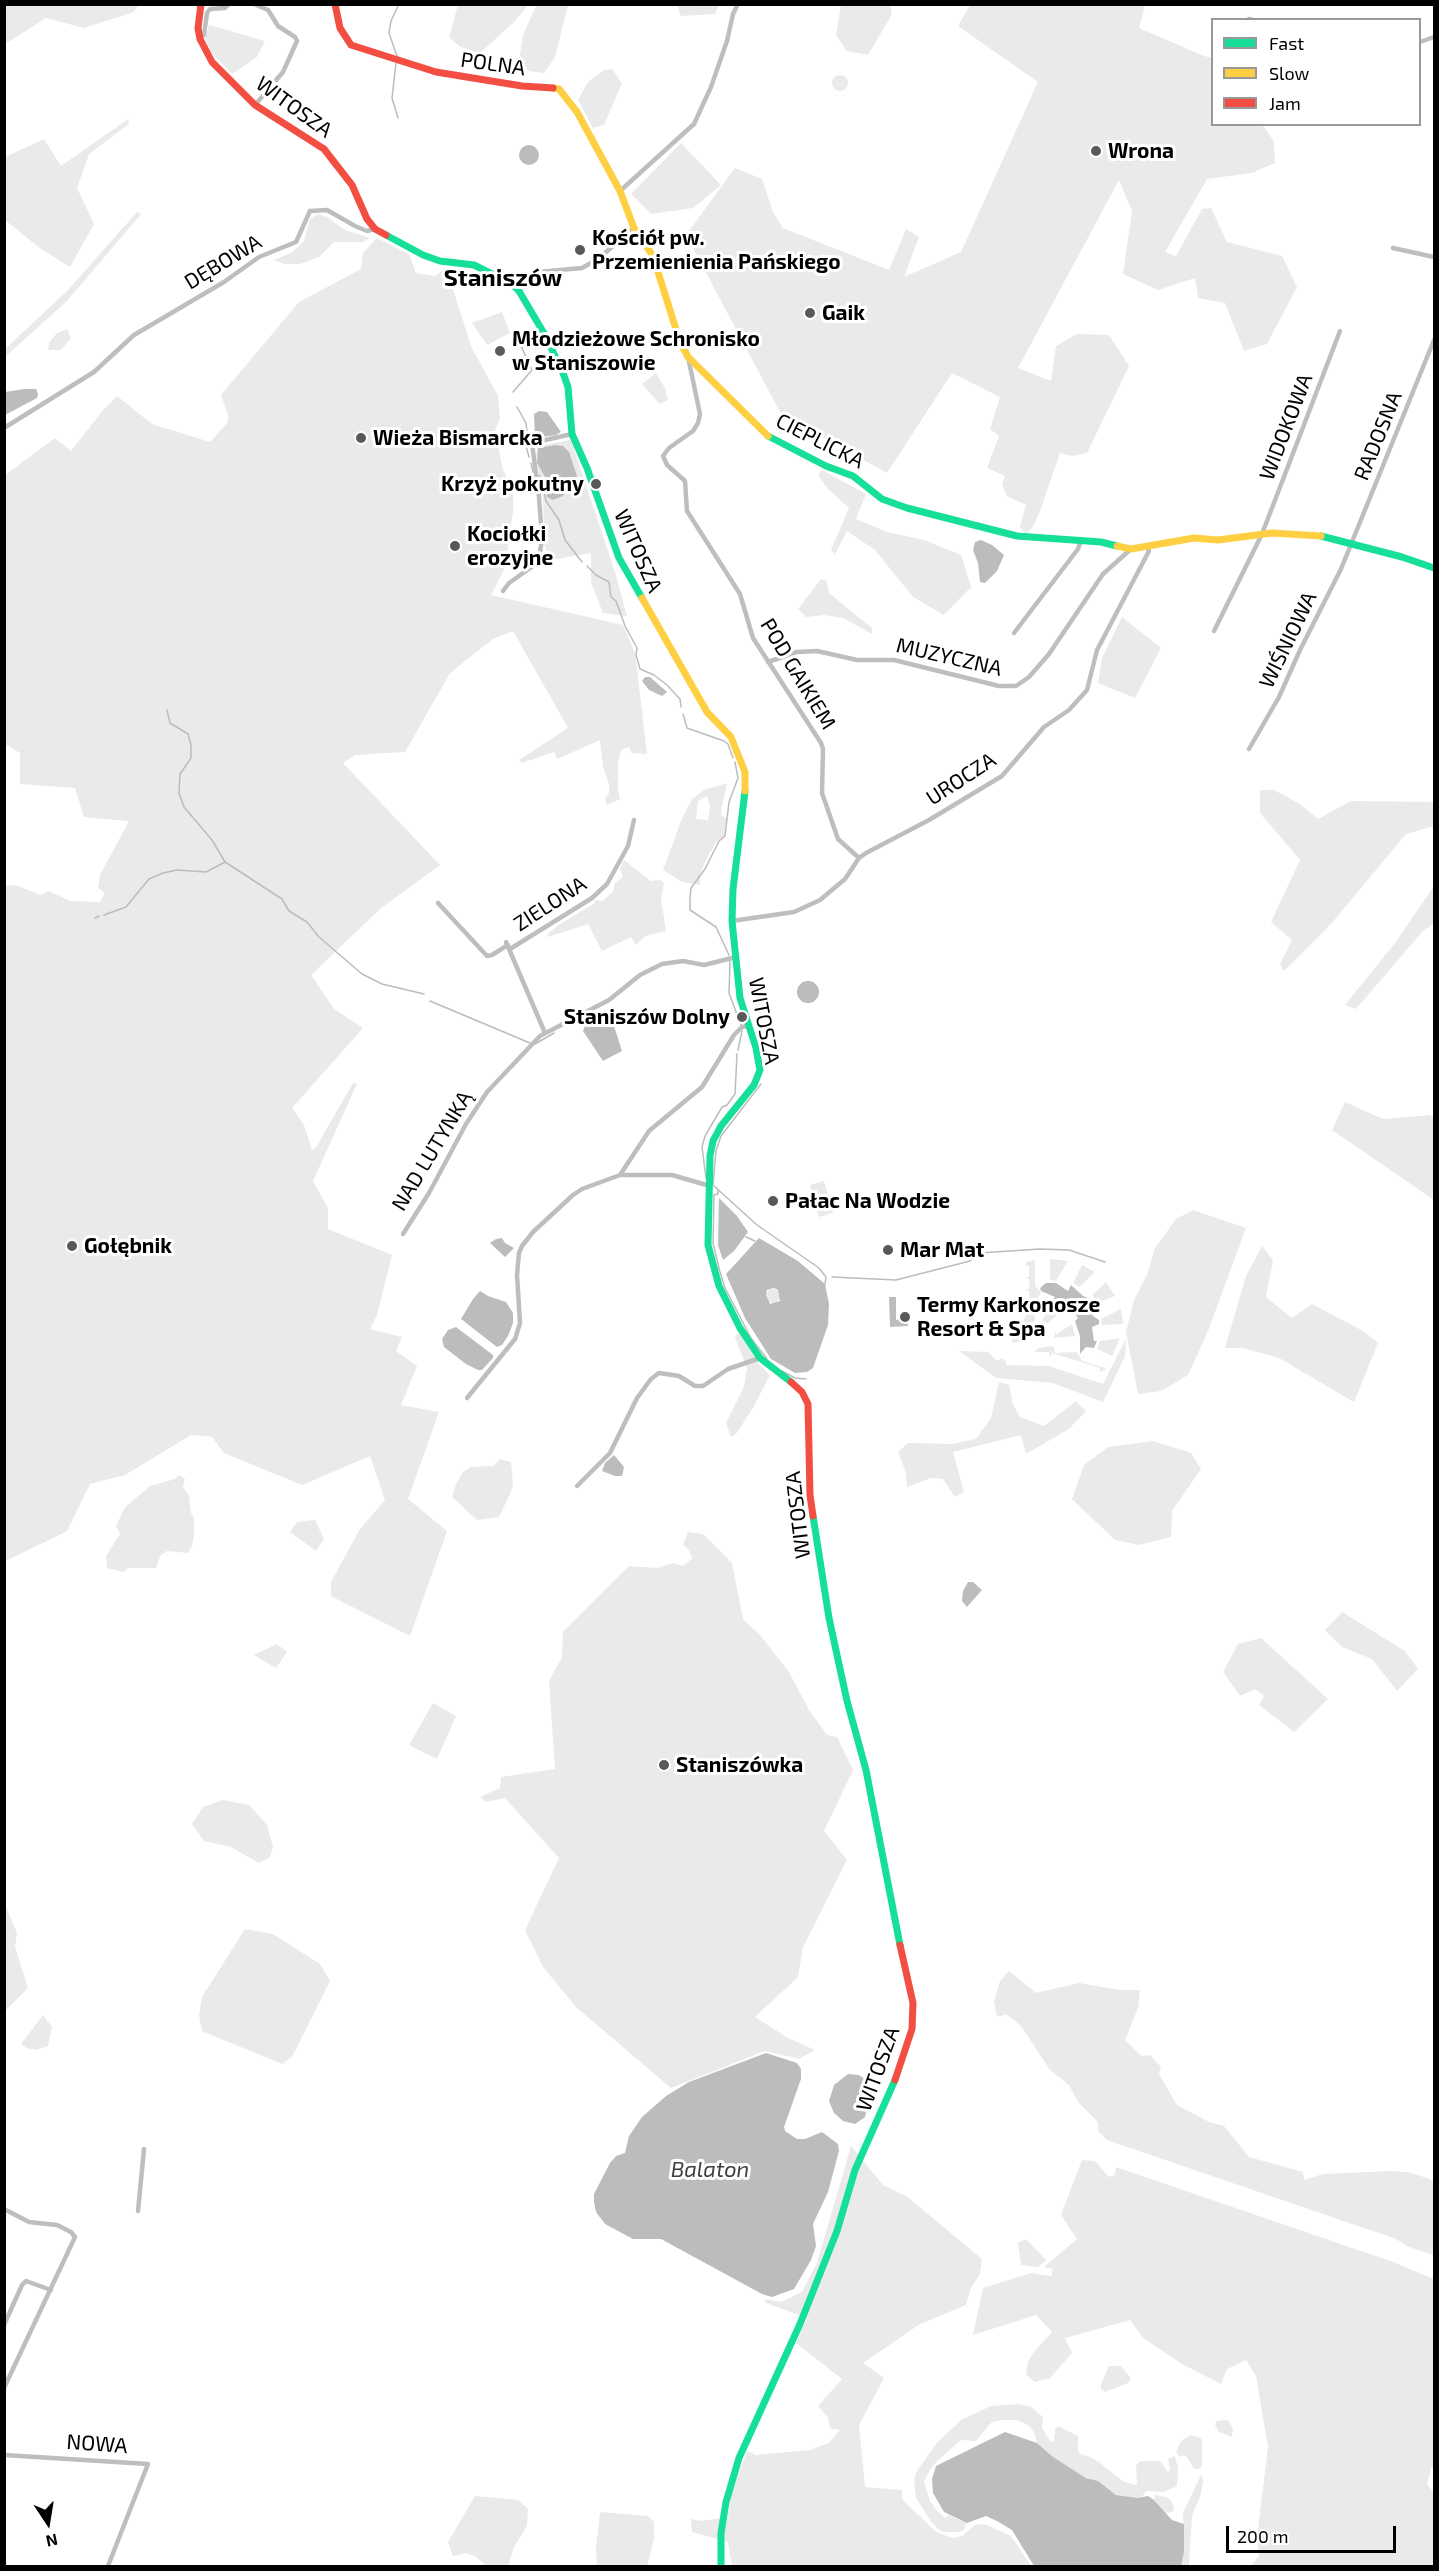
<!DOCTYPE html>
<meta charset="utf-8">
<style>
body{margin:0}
#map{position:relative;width:1439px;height:2571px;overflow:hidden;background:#fff;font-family:"Exo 2",sans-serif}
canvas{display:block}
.frame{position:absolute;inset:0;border:6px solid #000;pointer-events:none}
.legend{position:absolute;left:1211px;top:18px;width:210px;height:108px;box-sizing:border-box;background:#fff;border:2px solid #999;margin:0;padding:8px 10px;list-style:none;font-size:18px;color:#000}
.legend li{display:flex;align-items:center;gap:12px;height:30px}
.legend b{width:30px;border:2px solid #999}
.north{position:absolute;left:18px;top:2493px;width:60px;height:60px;-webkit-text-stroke:4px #fff;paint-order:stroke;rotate:168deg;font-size:16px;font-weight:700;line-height:24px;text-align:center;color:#000}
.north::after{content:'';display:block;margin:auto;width:21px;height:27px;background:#000;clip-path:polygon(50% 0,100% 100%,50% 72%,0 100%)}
.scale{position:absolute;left:1226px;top:2526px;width:170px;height:27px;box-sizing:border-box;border:3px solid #000;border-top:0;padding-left:8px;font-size:18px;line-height:21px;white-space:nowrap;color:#000;-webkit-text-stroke:4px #fff;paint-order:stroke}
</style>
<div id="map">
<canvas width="1439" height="2571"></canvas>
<div class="frame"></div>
<ul class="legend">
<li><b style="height:8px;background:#16e098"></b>Fast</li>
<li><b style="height:8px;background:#ffcf43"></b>Slow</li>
<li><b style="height:8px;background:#f24e42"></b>Jam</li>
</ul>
<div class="north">N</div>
<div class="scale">200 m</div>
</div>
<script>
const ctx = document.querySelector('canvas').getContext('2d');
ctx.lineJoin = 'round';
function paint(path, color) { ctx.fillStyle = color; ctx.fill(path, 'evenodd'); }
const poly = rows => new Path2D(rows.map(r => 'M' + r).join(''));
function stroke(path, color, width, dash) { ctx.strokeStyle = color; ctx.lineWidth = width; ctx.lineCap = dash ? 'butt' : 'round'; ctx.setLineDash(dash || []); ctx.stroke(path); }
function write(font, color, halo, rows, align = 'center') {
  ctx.font = font + ' "Exo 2",sans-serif'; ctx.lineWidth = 6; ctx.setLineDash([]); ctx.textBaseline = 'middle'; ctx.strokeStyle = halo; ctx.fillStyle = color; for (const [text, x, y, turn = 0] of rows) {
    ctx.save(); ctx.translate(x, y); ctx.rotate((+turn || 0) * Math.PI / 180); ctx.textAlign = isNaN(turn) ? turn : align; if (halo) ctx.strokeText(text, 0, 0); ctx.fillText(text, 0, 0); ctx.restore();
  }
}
paint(poly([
 [537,4,568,5,555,57,544,73,528,71,520,55,523,35],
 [138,5,134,12,84,28,46,18,5,44,5,5],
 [458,5,458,4,528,5,514,22,479,54,459,46,449,37],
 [679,5,679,4,719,5,715,14,681,16,678,8],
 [841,5,890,5,892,14,868,55,847,51,836,35],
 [970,5,1145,5,1139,28,1204,56,1212,58,1212,124,1263,125,1274,142,1275,163,1252,173,1207,179,1165,252,1176,256,1202,209,1211,208,1227,242,1282,256,1297,287,1267,344,1244,351,1225,303,1198,298,1195,278,1158,290,1123,274,1132,211,1119,180,1018,368,1051,381,1056,346,1077,334,1109,335,1129,366,1087,453,1072,456,1060,453,1040,511,1033,527,1026,534,1020,527,1026,505,1007,496,1002,485,1005,476,987,468,999,436,990,429,1000,397,952,373,887,473,781,414,686,235,735,168,762,179,773,212,783,228,889,270,906,229,919,237,904,277,961,252,1038,82,958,26],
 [209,25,265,41,257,57,232,74,211,52,205,40],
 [612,69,622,83,604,125,593,128,578,100,588,82,604,70],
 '832 83a8 8 0 1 1 16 0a8 8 0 1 1-16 0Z',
 [128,119,129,124,89,154,77,188,94,224,70,267,41,249,5,220,5,157,44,139,61,166],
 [681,143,721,185,693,208,651,214,631,194],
 [137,212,141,214,67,301,5,357,5,349,68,290],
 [318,214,327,217,345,230,370,238,363,242,334,242,319,257,300,264,285,264,273,260,291,253,304,241,310,219],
 [377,238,409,254,416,273,435,276,442,271,453,271,452,286,471,346,498,396,500,419,495,430,503,470,513,490,513,511,505,568,491,595,623,625,635,653,647,754,632,753,629,747,621,750,618,762,618,790,620,799,607,805,605,799,609,793,609,784,603,767,600,740,557,759,554,752,522,763,519,760,568,728,513,631,493,639,450,673,405,752,355,755,343,763,440,865,380,909,311,975,334,1009,363,1028,292,1108,304,1125,312,1150,315,1149,353,1083,357,1084,313,1181,328,1208,328,1229,392,1255,377,1315,370,1329,402,1337,396,1351,417,1366,401,1405,439,1412,408,1499,447,1531,410,1636,331,1596,331,1582,360,1529,385,1500,370,1456,302,1485,224,1453,212,1437,191,1435,125,1475,90,1484,67,1531,4,1562,5,885,18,886,41,895,48,891,71,901,100,902,105,893,98,888,100,875,129,821,84,817,75,788,20,784,20,753,5,744,5,475,55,438,71,451,104,409,117,396,152,424,210,442,228,422,228,415,221,395,299,302,361,269,363,253],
 [502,312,510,333,487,345,472,323],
 [67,329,71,338,61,350,48,350,49,343,56,334],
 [656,373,665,388,668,400,660,404,642,384],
 [571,440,615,572,627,616,603,613,591,582,591,553,551,560,545,547,543,501,536,454,538,446],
 [822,470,866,494,856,519,887,532,924,540,961,555,971,587,944,615,913,597,875,550,847,531,835,554,831,550,849,508,827,488,818,475],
 [821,579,827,581,829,593,872,628,872,634,843,618,824,615,806,617,798,609],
 [1122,617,1161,648,1135,698,1098,683,1102,658],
 [727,783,721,811,722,816,727,818,724,836,716,842,705,862,700,874,700,885,682,882,663,870,681,821,692,799,704,790],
 [707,796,710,807,708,820,696,819,698,801],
 [1260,790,1274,790,1300,804,1318,819,1351,801,1434,802,1434,826,1406,834,1331,924,1284,971,1280,964,1292,940,1271,922,1300,860,1260,813],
 [624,860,651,881,660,880,664,883,661,898,666,931,645,936,636,945,631,937,602,951,588,924,548,937,547,935,557,926,593,904,596,900,602,901,613,892,615,883,623,877,620,869],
 [1434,886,1434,923,1422,932,1356,1009,1345,1005,1395,943],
 [762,997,770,1016,762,1019,754,1000],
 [1345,1102,1383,1119,1430,1115,1434,1118,1434,1200,1332,1130],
 [824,1181,833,1213,819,1217,810,1185],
 [1193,1210,1246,1228,1208,1331,1188,1375,1161,1391,1138,1394,1126,1332,1134,1300,1147,1275,1155,1248,1176,1219],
 [1262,1246,1273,1260,1266,1297,1292,1318,1312,1304,1365,1332,1378,1343,1354,1402,1279,1358,1243,1348,1225,1348,1246,1276],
 [1050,1259,1068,1261,1056,1281,1050,1279],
 [1035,1260,1035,1286,1041,1292,1030,1314,1035,1316,1035,1321,1028,1325,1024,1324,1017,1339,1021,1341,1013,1343,1010,1337,1011,1334,1015,1337,1018,1333,1021,1327,1017,1325,1022,1325,1026,1315,1022,1313,1026,1314,1029,1303,1024,1302,1029,1301,1029,1291,1025,1290,1030,1288,1029,1279,1025,1277,1029,1277,1029,1266,1025,1265,1027,1262],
 [1082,1265,1095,1272,1079,1287,1073,1283],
 [1106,1282,1115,1296,1098,1302,1092,1295],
 '766 1296a7 7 0 1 1 14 0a7 7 0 1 1-14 0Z',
 [1054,1301,1063,1310,1048,1323,1042,1321],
 [1121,1309,1123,1324,1102,1325,1101,1319],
 [1072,1324,1075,1336,1054,1338,1055,1332,1057,1334],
 [739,1332,759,1364,770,1375,753,1408,736,1434,731,1437,726,1423,744,1387,747,1368,735,1337],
 [1120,1338,1112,1356,1097,1349,1100,1341],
 [1126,1339,1125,1356,1103,1402,1053,1383,996,1378,959,1351,988,1352,997,1361,1001,1358,1006,1361,1006,1365,1049,1366,1103,1384],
 [1050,1346,1054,1347,1055,1353,1077,1352,1082,1361,1105,1368,1105,1370,1099,1372,1100,1368,1052,1353,1050,1357,1049,1352,1035,1352,1036,1349],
 [999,1382,1009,1385,1013,1404,1020,1417,1044,1426,1076,1401,1086,1411,1069,1429,1026,1454,1021,1435,953,1452,964,1492,955,1497,943,1479,931,1478,907,1487,906,1473,898,1452,908,1443,952,1444,976,1439,991,1418],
 [1153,1441,1191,1453,1201,1469,1172,1511,1171,1537,1139,1545,1115,1540,1072,1499,1084,1465,1108,1447],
 [500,1459,511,1462,513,1485,510,1494,499,1517,477,1520,452,1497,456,1484,463,1472,471,1467,493,1466],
 [179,1475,185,1479,183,1487,189,1496,191,1514,194,1518,194,1535,192,1546,188,1553,167,1551,160,1556,156,1568,128,1568,124,1572,107,1568,106,1556,120,1534,116,1526,125,1507,150,1486,175,1479],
 [315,1520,324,1539,316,1551,290,1532,297,1522],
 [688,1532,703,1534,732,1563,743,1619,760,1635,789,1672,809,1710,827,1735,837,1737,853,1770,824,1831,847,1860,803,1947,798,1977,755,2017,788,2038,815,2050,799,2059,765,2051,671,2088,576,2007,543,1967,525,1930,559,1858,505,1798,486,1802,480,1797,500,1788,501,1777,555,1769,549,1681,562,1657,563,1632,629,1566,657,1568,674,1563,682,1566,687,1563,692,1558,689,1550,683,1545],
 [1342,1612,1405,1651,1418,1669,1397,1691,1372,1659,1342,1647,1325,1630],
 [1261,1638,1328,1699,1294,1732,1259,1705,1264,1696,1255,1689,1240,1696,1223,1672,1238,1644],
 [277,1644,287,1652,276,1668,254,1655],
 [433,1703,456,1716,437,1759,409,1745],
 [223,1800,249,1805,267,1825,273,1847,270,1857,259,1863,231,1847,204,1841,192,1824,203,1807],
 [4,1902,17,1933,15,1947,28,1988,5,2011],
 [245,1929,273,1934,320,1964,330,1981,292,2057,282,2064,202,2031,199,2015,202,1997],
 [1009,1971,1036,1993,1079,1983,1121,1990,1140,1990,1138,2008,1125,2040,1141,2056,1150,2055,1161,2067,1159,2074,1177,2105,1209,2122,1224,2126,1249,2157,1303,2172,1304,2180,1323,2174,1392,2171,1408,2172,1430,2179,1434,2183,1434,2255,1409,2247,1396,2239,1107,2140,1098,2131,1098,2122,1078,2102,1069,2085,1050,2070,1021,2026,1006,2014,999,2017,996,2013,994,2001,1000,1981],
 [43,2015,52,2027,48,2046,36,2050,27,2048,21,2044],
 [851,2146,883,2185,906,2196,982,2259,980,2274,971,2288,966,2305,920,2324,863,2363,884,2378,859,2425,865,2487,902,2490,902,2499,910,2507,936,2532,953,2538,962,2536,976,2524,987,2525,1011,2536,1031,2566,732,2566,728,2542,692,2532,691,2519,701,2521,728,2517,731,2494,747,2451,756,2455,810,2450,829,2443,840,2430,830,2428,828,2418,818,2406,842,2379,796,2343,807,2318,766,2303,764,2299,781,2302,802,2292,817,2263],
 [1082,2160,1095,2161,1109,2177,1115,2175,1116,2167,1393,2262,1434,2279,1434,2467,1431,2468,1427,2485,1434,2492,1434,2566,1251,2566,1259,2556,1257,2537,1268,2447,1256,2376,1246,2360,1227,2369,1221,2384,1182,2364,1143,2338,1130,2320,1065,2338,1072,2353,1050,2378,1035,2382,1026,2375,1028,2362,1034,2352,1052,2332,1036,2315,973,2335,983,2288,1031,2273,1051,2276,1053,2269,1044,2267,1077,2239,1061,2215],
 [1026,2239,1046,2260,1038,2267,1021,2265,1018,2243],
 [1109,2366,1121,2366,1131,2378,1128,2383,1105,2392,1101,2389,1101,2384],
 [1019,2404,1031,2407,1043,2417,1042,2428,1051,2442,1054,2441,1055,2429,1058,2426,1078,2436,1078,2450,1080,2454,1090,2457,1099,2462,1124,2482,1137,2485,1136,2465,1141,2461,1160,2461,1168,2472,1170,2469,1168,2459,1175,2456,1178,2468,1177,2486,1164,2492,1146,2491,1142,2497,1138,2498,1116,2495,1098,2481,1086,2478,1053,2457,1037,2443,1034,2432,1028,2425,1017,2420,1003,2420,992,2422,976,2441,961,2440,936,2462,928,2473,924,2482,930,2501,937,2511,945,2518,948,2515,967,2523,964,2530,957,2532,942,2532,932,2523,916,2498,914,2480,917,2471,936,2444,961,2420,991,2406],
 [1228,2420,1233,2428,1232,2437,1219,2432,1215,2425,1217,2421],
 [1191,2435,1201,2438,1202,2444,1202,2466,1199,2469,1194,2469,1187,2457,1183,2455,1180,2457,1176,2452,1181,2441],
 [1201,2475,1203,2480,1201,2494,1192,2516,1189,2564,1189,2566,1181,2566,1184,2552,1183,2513],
 [1155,2495,1166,2497,1171,2500,1174,2508,1173,2512,1166,2513,1154,2500],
 [475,2496,518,2500,528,2509,527,2526,514,2547,508,2566,486,2566,475,2556,466,2553,453,2556,448,2542],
 [600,2512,648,2516,654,2522,654,2539,647,2566,597,2566,596,2548]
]), '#eaeaea');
paint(poly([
 '519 155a10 10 0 1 1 20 0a10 10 0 1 1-20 0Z',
 [24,389,36,389,38,394,37,398,5,415,5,392],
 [539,411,547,412,561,432,556,435,535,438,534,414],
 [556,445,563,446,569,452,577,476,563,496,553,500,547,497,548,482,537,463,538,448],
 [981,540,992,545,1004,555,997,571,985,583,980,582,978,563,973,550,975,542],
 [645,677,650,677,667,692,662,696,649,690,642,681],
 '797 992a11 11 0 1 1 22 0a11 11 0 1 1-22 0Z',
 [602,1017,614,1026,622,1051,603,1061,583,1031,586,1024],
 [719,1198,737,1216,748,1232,734,1251,723,1260,718,1245],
 [502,1238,505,1243,514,1248,505,1257,490,1243,496,1239],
 [759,1238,798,1261,825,1284,829,1304,828,1325,813,1368,807,1372,795,1373,771,1359,745,1318,726,1274],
 [774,1288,778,1290,780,1301,770,1304,766,1295,767,1290],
 [1046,1283,1056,1283,1068,1291,1071,1285,1083,1296,1093,1300,1095,1305,1092,1308,1093,1316,1099,1320,1099,1324,1092,1327,1094,1341,1097,1341,1094,1348,1086,1347,1080,1354,1080,1336,1075,1321,1078,1318,1070,1306,1065,1310,1054,1299,1055,1297,1041,1291,1040,1288],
 [480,1291,488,1296,506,1302,513,1313,513,1323,508,1336,502,1345,497,1347,461,1319,473,1299],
 [889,1297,896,1297,896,1320,907,1319,908,1326,890,1327],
 [456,1327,493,1355,493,1358,482,1370,478,1370,466,1364,444,1347,442,1339,448,1330],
 [614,1455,624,1467,622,1476,615,1476,602,1471,605,1463],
 [968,1582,973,1582,982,1590,967,1607,962,1601,963,1591],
 [766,2053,797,2063,801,2069,801,2079,784,2127,785,2131,797,2139,805,2139,822,2132,838,2144,839,2151,828,2192,813,2224,816,2246,811,2260,794,2289,772,2297,762,2294,661,2239,633,2239,605,2224,596,2212,594,2202,594,2194,610,2163,616,2156,625,2153,629,2136,642,2117,666,2096,689,2082],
 [848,2074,859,2075,868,2081,871,2088,865,2117,855,2124,843,2121,834,2113,829,2101,834,2085],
 [1005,2432,1037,2443,1053,2457,1086,2478,1098,2481,1116,2495,1138,2498,1148,2496,1154,2500,1172,2520,1184,2524,1184,2552,1181,2566,1034,2566,1012,2530,997,2521,986,2516,967,2523,944,2512,933,2493,932,2479,936,2466]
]), '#bcbcbc');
stroke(poly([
 [397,56,389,33,391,21,399,4],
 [396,63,392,98,398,118],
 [513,392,532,370,520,344],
 [517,407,526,423,527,432],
 [526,446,529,457],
 [531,463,533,472],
 [539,475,541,479],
 [543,485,546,501,559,520,565,540,582,562],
 [587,566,596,575,609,582,611,597,616,601,625,626,637,648,636,655,640,669,654,675,667,685,680,699,681,707],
 [167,710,170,723,188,734,191,745,191,758,180,774,179,793,184,807,212,840,225,862],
 [683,714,687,728,724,741,728,744,733,758],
 [104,915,126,907,149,879,163,873,177,870,206,872,225,862,282,899,289,911,307,922,319,937,362,974,382,984,424,994],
 [95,918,99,916],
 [729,955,716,927,690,910,690,898,691,888,705,869,719,841,725,836,729,802,738,778,735,762],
 [730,961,729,993,741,1025],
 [430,1001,530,1043],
 [535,1044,554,1033],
 [738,1050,742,1031],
 [761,1084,721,1136,716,1151,713,1185,757,1225,819,1268,826,1277,825,1284],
 [706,1178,702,1147,705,1136,722,1107,727,1105,735,1094,737,1054],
 [718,1189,718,1194,714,1195,713,1243,720,1272,725,1288,751,1338,767,1359],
 [746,1237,755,1241],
 [832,1277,896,1280,970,1261,979,1253,1040,1249,1069,1250,1105,1262],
 [782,1371,795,1378,806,1379]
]), '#bcbcbc', 1.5);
stroke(poly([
 [254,4,268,10,278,26,295,37,297,41,283,72,255,105],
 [1249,19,1253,20],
 [200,39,204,35,207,13,210,9,225,8,229,4],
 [1420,42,1434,37],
 [620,191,694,124,711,87,727,41,733,14,738,4],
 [1393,248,1434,257],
 [512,284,522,277,538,272,582,268,598,259,634,228],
 [688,357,700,414,698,423,693,431,669,448,663,456,667,465,685,481,687,511,740,594,753,638,821,743,823,749,822,793,838,839,859,858],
 [4,428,94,372,134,335,224,282,259,257,296,242,310,211,327,210,355,226,367,231,375,229],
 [503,591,509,583,533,566,540,552,542,539,539,497,532,443,572,434],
 [1214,631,1262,534,1340,331],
 [1014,633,1078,549,1081,540],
 [768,662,797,652,817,651,857,660,894,660,999,686,1016,686,1029,677,1049,654,1103,574,1131,549],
 [1249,749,1279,697,1300,650,1341,569,1434,340],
 [438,903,487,956,492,955,508,945],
 [732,921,794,912,820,900,845,879,859,858,866,853,929,820,1002,776,1044,727,1069,710,1087,690,1097,650,1149,551,1147,547],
 [506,942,545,1033],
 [510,949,592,898,607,884,628,846,634,820],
 [620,1175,649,1131,702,1087,734,1035,742,1027,748,1026],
 [403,1234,429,1193,466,1124,487,1092,540,1036,609,1000,640,975,662,964,683,961,704,965,736,957],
 [467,1398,515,1339,520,1323,517,1275,519,1253,522,1246,533,1232,573,1195,582,1189,620,1175,672,1175,710,1186],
 [577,1486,610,1453,637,1398,651,1379,659,1373,679,1376,695,1386,703,1386,728,1369,760,1358],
 [4,2209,29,2222,57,2225,71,2232,75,2237,4,2388],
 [138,2211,144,2149],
 [4,2325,22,2285,26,2281,51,2290],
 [4,2455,148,2464,108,2566]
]), '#bebebe', 4.5);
stroke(poly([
 [386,235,423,255,440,261,474,265,512,284,519,291,545,335,563,373,568,387,572,434,587,468,619,558,642,598],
 [768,436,826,466,853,476,882,499,907,508,1017,536,1101,542,1117,546],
 [1321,536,1402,557,1434,568],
 [745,791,733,889,732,921,740,998,756,1048,760,1070,754,1085,721,1126,713,1141,710,1156,708,1245,719,1286,740,1328,760,1358,791,1382],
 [813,1516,829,1618,847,1701,866,1770,900,1945],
 [721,2566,721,2533,726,2502,739,2458,800,2324,837,2231,855,2170,895,2080]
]), '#16e098', 7);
stroke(poly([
 [553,88,559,89,577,112,620,191,634,228,653,256,680,342,688,357,768,436],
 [1117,546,1131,549,1194,538,1218,540,1272,533,1321,536],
 [642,598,707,712,731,737,745,772,745,791]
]), '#ffcf43', 7);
stroke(poly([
 [201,4,198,28,200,39,212,62,255,105,324,149,352,185,367,219,375,229,386,235],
 [335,4,340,28,351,45,436,72,522,86,553,88],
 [791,1382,802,1392,808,1404,810,1495,813,1516],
 [895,2080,912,2029,913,2003,900,1945]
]), '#f24e42', 7);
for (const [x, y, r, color] of [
 [1096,151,6,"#595959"],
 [580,250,6,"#595959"],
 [810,313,6,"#595959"],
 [500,351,6,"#595959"],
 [361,438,6,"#595959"],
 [596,484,6,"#595959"],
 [455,546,6,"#595959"],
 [742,1017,6,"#595959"],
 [773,1201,6,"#595959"],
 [72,1246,6,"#595959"],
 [888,1250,6,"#595959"],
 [905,1317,6,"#595959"],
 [664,1765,6,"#595959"]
]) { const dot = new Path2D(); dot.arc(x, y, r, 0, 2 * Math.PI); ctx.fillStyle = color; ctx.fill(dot); stroke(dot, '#fff', 2); }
write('21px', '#000', '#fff', [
 ["POLNA",493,64,8],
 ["WITOSZA",294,107,36],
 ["DĘBOWA",223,262,-31],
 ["WIDOKOWA",1286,427,-69],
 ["RADOSNA",1378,436,-68],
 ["CIEPLICKA",820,441,27],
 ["WITOSZA",638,551,66],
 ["WIŚNIOWA",1288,640,-64],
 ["MUZYCZNA",949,657,13],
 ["POD GAIKIEM",798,674,59],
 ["UROCZA",961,779,-33],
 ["ZIELONA",550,904,-33],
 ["WITOSZA",764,1021,79],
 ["NAD LUTYNKĄ",432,1151,-59],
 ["WITOSZA",798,1515,-97],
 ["WITOSZA",878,2069,-70],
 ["NOWA",97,2444,4]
]);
write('bold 21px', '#000', '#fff', [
 ["Wrona",1108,151],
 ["Kościół pw.",592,238],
 ["Przemienienia Pańskiego",592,262],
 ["Gaik",822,313],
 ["Młodzieżowe Schronisko",512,339],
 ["w Staniszowie",512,363],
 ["Wieża Bismarcka",373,438],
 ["Krzyż pokutny",584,484,"right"],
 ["Kociołki",467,534],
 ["erozyjne",467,558],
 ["Staniszów Dolny",730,1017,"right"],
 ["Pałac Na Wodzie",785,1201],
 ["Gołębnik",84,1246],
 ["Mar Mat",900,1250],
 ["Termy Karkonosze",917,1305],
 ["Resort & Spa",917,1329],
 ["Staniszówka",676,1765]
], 'left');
write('italic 22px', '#414141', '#fff', [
 ["Balaton",710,2170]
]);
write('bold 24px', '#000', '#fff', [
 ["Staniszów",503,278]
]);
</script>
